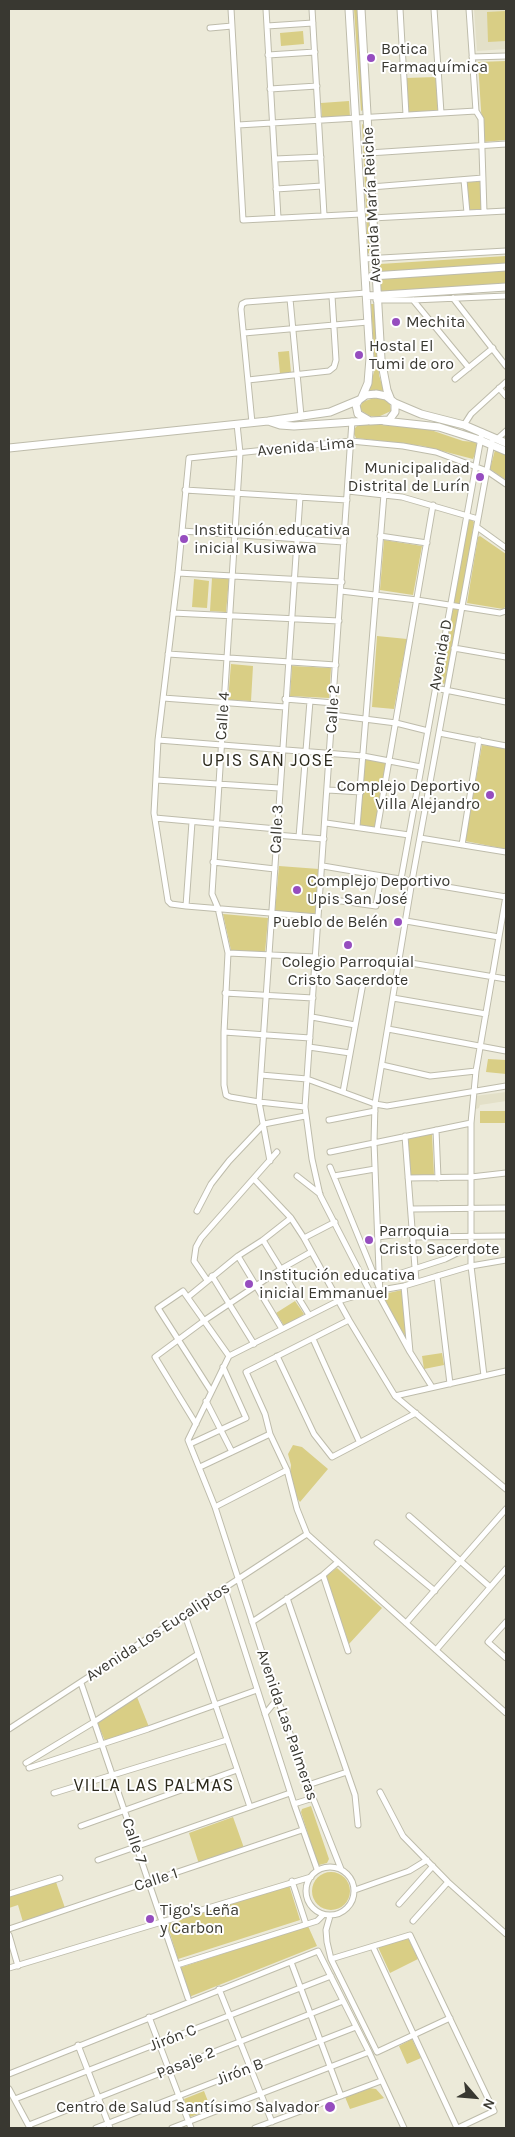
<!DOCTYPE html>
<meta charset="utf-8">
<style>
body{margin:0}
#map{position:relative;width:515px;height:2137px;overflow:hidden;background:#ecead9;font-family:Karla,sans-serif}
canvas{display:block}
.frame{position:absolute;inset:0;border:10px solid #393831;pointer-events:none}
.north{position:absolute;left:450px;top:2072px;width:50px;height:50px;-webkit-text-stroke:4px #fff;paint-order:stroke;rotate:117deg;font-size:14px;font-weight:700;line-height:20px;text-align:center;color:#393831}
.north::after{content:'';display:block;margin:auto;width:18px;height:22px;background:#393831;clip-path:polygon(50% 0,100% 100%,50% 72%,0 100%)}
</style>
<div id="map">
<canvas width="515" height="2137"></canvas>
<div class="frame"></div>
<div class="north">N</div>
</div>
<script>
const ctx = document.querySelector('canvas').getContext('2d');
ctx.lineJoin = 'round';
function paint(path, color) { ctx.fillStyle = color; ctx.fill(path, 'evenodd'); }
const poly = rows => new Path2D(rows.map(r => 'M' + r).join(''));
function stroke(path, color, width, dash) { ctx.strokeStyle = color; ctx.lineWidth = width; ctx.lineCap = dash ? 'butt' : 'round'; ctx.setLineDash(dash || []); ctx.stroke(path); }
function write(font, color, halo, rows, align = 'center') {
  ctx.font = font + ' Karla,sans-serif'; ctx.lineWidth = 4; ctx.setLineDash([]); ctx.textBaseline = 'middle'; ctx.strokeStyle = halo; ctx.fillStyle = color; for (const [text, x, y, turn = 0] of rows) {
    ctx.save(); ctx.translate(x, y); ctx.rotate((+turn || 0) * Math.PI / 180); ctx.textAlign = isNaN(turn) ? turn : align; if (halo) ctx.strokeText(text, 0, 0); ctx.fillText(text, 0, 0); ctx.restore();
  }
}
paint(poly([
 [474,9,506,9,506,49,477,51],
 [506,1092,506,1101,480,1105,479,1108,476,1109,475,1096]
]), '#e3e0c8');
paint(poly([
 [354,9,358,9,364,109,361,111],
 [505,11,506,41,488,42,487,12],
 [303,31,304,44,281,46,280,33],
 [506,61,506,140,483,142,478,62],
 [436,77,438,111,408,113,406,78],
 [349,101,350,117,322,119,321,103],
 [362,124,365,126,371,255,368,253],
 [481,181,482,210,469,211,467,182],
 [506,256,506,265,380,273,380,264],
 [506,269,506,285,380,292,379,278],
 [371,304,376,304,379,375,384,391,368,390,375,369],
 [289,351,291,373,280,374,278,352],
 [374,398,383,399,390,403,391,411,378,417,370,416,360,410,362,402],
 [359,424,422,427,463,441,475,442,478,446,473,459,423,446,356,438,354,434,355,428],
 [495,450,506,454,506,480,490,469],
 [469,518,474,522,461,604,454,603],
 [480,536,506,554,506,606,503,609,467,603,478,537],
 [384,540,422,546,413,595,380,590],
 [212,578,229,579,226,612,210,611],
 [194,579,209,581,207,608,192,607],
 [453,608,460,609,446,684,439,683],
 [377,636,407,639,394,709,372,707],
 [231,664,253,666,251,701,228,700],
 [292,666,331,668,329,698,290,696],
 [482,745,506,748,506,849,465,841],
 [365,759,386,763,376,828,360,825],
 [279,866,319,869,315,914,275,911],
 [223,914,268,918,265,953,231,950],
 [488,1059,506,1060,506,1074,486,1072],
 [480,1111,505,1111,505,1123,480,1123],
 [432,1134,434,1175,411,1175,408,1138],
 [402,1290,406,1335,405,1336,383,1298,384,1294],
 [295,1301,304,1314,285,1327,276,1313],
 [442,1353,444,1365,424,1369,422,1356],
 [293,1445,302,1447,328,1469,300,1502,294,1494,290,1473,291,1465,288,1454],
 [337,1568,382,1608,349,1644,326,1577,327,1575],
 [137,1697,149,1727,105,1741,97,1722],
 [311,1806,329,1859,327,1863,319,1865,317,1863,301,1812,302,1809],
 [233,1817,244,1848,199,1864,189,1833],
 '312 1891a19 19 0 1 1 38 0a19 19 0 1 1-38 0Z',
 [56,1882,65,1908,23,1922,18,1905,9,1908,9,1896],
 [289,1885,300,1920,178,1959,167,1924],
 [308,1926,317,1946,189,1997,179,1968],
 [408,1938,418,1959,390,1973,378,1947],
 [412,2039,421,2058,407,2064,399,2046],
 [369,2088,376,2089,384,2098,350,2109,345,2097],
 [204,2091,211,2109,190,2117,184,2099]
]), '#d9ce85');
const minor = poly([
 [231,9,243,220,361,214],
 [266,9,278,218],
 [312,9,324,215],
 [400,9,406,115],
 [434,9,441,113],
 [469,9,476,111,481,119,484,212],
 [267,26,313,23],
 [210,28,232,26],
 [268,55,315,52],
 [472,57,506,56],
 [270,89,317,86],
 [238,125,476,111],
 [369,153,506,144],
 [275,159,321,157],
 [464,180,467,213],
 [371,187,483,178],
 [276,189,322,186],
 [372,218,506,211],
 [364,259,506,251],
 [453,298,506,366],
 [290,299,301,416],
 [376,300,413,300,506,296],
 [413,300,469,368],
 [244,333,368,322],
 [455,379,493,348],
 [248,380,329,371,334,367,336,360,332,296],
 [499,388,506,396],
 [352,421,305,1107,312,1159,320,1195,370,1292,404,1286,471,1266,506,1260],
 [252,423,241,309,242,304,246,302,366,293],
 [237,424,240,453,212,894,218,908,228,953,224,1032,224,1085,226,1095,230,1097,259,1102,305,1107],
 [464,425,471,414,506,382],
 [497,439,506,431],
 [185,490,347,500],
 [348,491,402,497,478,519],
 [477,527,506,548],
 [182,531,344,542],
 [380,536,427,543],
 [178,573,342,582],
 [341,591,417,600,500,613,506,611],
 [173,613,339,621],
 [454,648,506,657],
 [168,654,336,665],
 [435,688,506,702],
 [163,698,285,707],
 [285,699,334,703],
 [333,715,396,723,428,731],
 [439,733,506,746],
 [158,740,363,756,421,767],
 [156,780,279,788],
 [328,790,361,792],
 [155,818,277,829],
 [326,823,409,835],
 [357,827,384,494],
 [377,830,433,505],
 [276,835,324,839],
 [299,837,310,701],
 [420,838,506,852],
 [462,845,479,740],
 [213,862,275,869],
 [323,866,506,897],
 [401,879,482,432],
 [320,898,376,906,381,876],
 [186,906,192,822],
 [318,917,186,906,171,904,168,901,154,813,158,740,178,573,189,458,351,441,403,446,436,452,487,471,506,484],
 [406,921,499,937],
 [228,953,316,957],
 [399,961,506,979],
 [225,993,313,998],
 [393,998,486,1014],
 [312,1017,355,1025],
 [388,1029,506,1051],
 [224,1032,310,1038],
 [309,1047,350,1053],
 [382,1065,430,1076,476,1071],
 [261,1075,307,1079,375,1104,387,1106,506,1086],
 [343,1092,363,983],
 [329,1120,375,1111],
 [436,1130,438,1178],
 [405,1136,416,1281],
 [330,1152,471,1123],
 [270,1161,259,1102,300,497],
 [330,1167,379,1287],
 [297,1176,320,1194],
 [334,1176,375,1169],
 [408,1178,471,1177,506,1173],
 [254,1179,291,1218,304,1238,349,1320,395,1396,506,1489],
 [411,1209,506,1208],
 [197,1211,211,1184,229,1161,264,1124,305,1116],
 [378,1237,412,1232],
 [413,1237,506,1236],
 [304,1238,335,1222],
 [263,1240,309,1315],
 [238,1256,282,1329],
 [212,1276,254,1344],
 [437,1276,450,1384],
 [207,1280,194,1261,196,1247,201,1238,277,1152],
 [380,1280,445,1259,471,1246],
 [404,1286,410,1352,432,1387],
 [188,1297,238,1256,263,1240,291,1218],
 [349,1320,246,1372,265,1414,270,1434,287,1470,297,1509,307,1534,506,1713],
 [313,1339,359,1441],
 [410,1352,380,1297,374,1142,375,1104,412,881,492,442],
 [277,1356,314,1434,332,1457,416,1413],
 [484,1376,471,1266,471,1123,476,1071,506,896],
 [211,1391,158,1308,183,1291,229,1356],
 [395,1396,506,1371],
 [206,1401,232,1452],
 [196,1424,155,1357,205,1320,281,1269,311,1252],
 [190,1444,246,1418,223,1367],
 [200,1467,270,1434],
 [215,1507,287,1470],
 [409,1516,490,1587],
 [377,1543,435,1591],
 [323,1575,348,1651],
 [225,1589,294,1804,317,1869],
 [287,1598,355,1795,358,1825],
 [185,1615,250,1807],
 [252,1622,323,1575,338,1562],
 [506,1622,488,1642,506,1658],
 [406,1623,506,1509],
 [436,1650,506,1569],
 [81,1683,188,1998],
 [265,1714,278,1698],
 [9,1729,307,1534],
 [26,1763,94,1722,198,1654],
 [29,1768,148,1729,257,1690],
 [308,1785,347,1772],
 [380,1792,403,1836,448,1882,506,1934],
 [54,1793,227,1740],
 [294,1804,313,1798],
 [81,1826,237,1770],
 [98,1860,290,1793],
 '306 1891a24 24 0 1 1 48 0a24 24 0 1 1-48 0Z',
 [341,1869,313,1798,272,1683,215,1507,188,1440,229,1356,338,1301,370,1292],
 [292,1881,306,1924],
 [355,1890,409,1871,427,1860],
 [9,1894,60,1878],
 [399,1904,433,1866],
 [330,1916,326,1930,327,1942,331,1959,377,2052,450,2018],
 [413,1921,448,1882],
 [9,1929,302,1830],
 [9,1935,18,1966],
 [373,1947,457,2128],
 [331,1959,410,1935,494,2111,458,2128],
 [291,1962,341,2096],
 [177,1965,317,1921,323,1915],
 [9,1968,311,1877],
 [219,1989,272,2122],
 [149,2017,191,2128],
 [78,2045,110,2128],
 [9,2074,318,1951,369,2052,404,2128],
 [9,2089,30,2128],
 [15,2099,331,1976],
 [29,2125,343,2001],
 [96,2128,356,2027],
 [172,2128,369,2052],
 [255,2128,381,2081]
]);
const major = poly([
 [349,9,370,358,368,383,362,397],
 [361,9,381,359,387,390,391,400],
 [372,276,506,267],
 [367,296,506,287],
 [376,394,386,396,395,403,395,412,389,420,370,421,358,414,356,405,359,400,366,395,376,394],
 [395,403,421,414,464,425,506,443],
 [384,421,439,427,480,440,506,451],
 [271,422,280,425,294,426,367,421],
 [9,448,268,421,330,412,359,400]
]);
stroke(minor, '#bebcab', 7);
stroke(major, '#bebcab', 9);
stroke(minor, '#fff', 5);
stroke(major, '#fff', 7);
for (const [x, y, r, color] of [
 [371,58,5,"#964dbf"],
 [396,322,5,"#964dbf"],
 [359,355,5,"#964dbf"],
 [480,477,5,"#964dbf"],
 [184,539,5,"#964dbf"],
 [490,795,5,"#964dbf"],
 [297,890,5,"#964dbf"],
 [398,922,5,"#964dbf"],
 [348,945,5,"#964dbf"],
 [369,1240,5,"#964dbf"],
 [249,1284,5,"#964dbf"],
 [150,1919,5,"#964dbf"],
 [330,2107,6,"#964dbf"]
]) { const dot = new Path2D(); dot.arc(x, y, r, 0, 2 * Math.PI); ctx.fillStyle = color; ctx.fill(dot); stroke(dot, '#fff', 2); }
write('16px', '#393831', '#fff', [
 ["Botica",381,49],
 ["Farmaquímica",381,67],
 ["Mechita",406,322],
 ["Hostal El",369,346],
 ["Tumi de oro",369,364],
 ["Municipalidad",470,468,"right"],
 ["Distrital de Lurín",470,486,"right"],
 ["Institución educativa",194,530],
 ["inicial Kusiwawa",194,548],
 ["Complejo Deportivo",480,786,"right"],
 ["Villa Alejandro",480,804,"right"],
 ["Complejo Deportivo",307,881],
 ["Upis San José",307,899],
 ["Pueblo de Belén",388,922,"right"],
 ["Colegio Parroquial",348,962,"center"],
 ["Cristo Sacerdote",348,980,"center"],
 ["Parroquia",379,1231],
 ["Cristo Sacerdote",379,1249],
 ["Institución educativa",259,1275],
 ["inicial Emmanuel",259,1293],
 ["Tigo's Leña",160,1910],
 ["y Carbon",160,1928],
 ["Centro de Salud Santísimo Salvador",319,2107,"right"]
], 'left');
write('16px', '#393831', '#fff', [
 ["Avenida María Reiche",372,205,-93],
 ["Avenida Lima",306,447,-5],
 ["Avenida D",441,655,-80],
 ["Calle 2",333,709,-86],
 ["Calle 4",223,716,-86],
 ["Calle 3",277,829,-87],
 ["Avenida Los Eucaliptos",158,1632,-33],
 ["Avenida Las Palmeras",287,1725,71],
 ["Calle 7",134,1841,71],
 ["Calle 1",156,1880,-18],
 ["Jirón C",173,2038,-21],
 ["Pasaje 2",186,2063,-22],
 ["Jirón B",240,2072,-21]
]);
ctx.letterSpacing = '1px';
write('18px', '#2c2a1d', '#fff', [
 ["UPIS SAN JOSÉ",268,761],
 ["VILLA LAS PALMAS",154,1786]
]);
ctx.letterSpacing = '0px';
</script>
